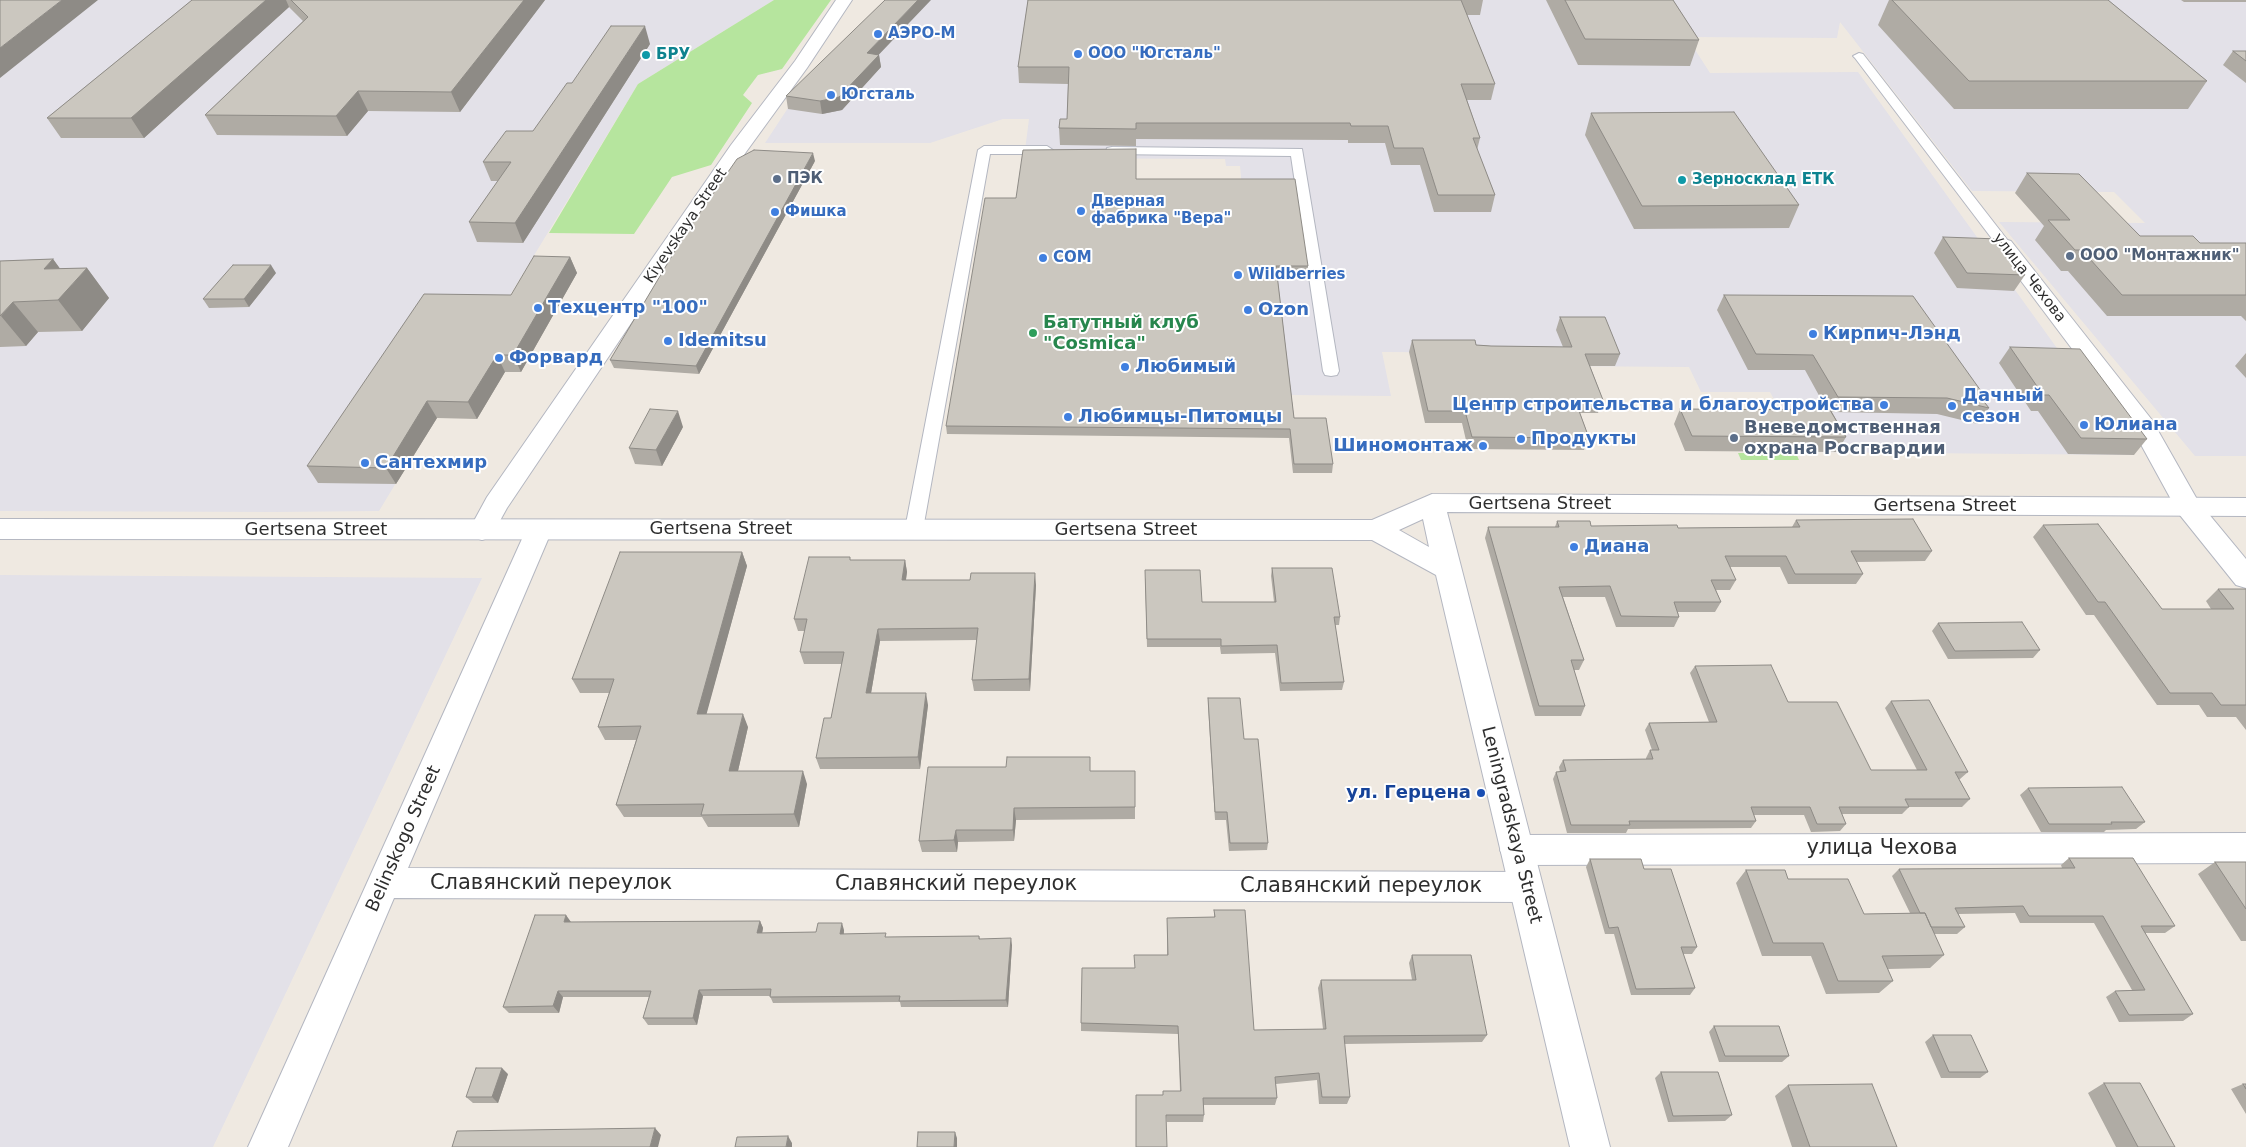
<!DOCTYPE html>
<meta charset="utf-8">
<style>
body{margin:0}
canvas{display:block;background:#efe9e1}
</style>
<canvas width="2246" height="1147"></canvas>
<script>
const ctx = document.querySelector('canvas').getContext('2d');
ctx.lineJoin = 'round';
function paint(path, color) { ctx.fillStyle = color; ctx.fill(path, 'evenodd'); }
const poly = rows => new Path2D(rows.map(r => 'M' + r).join(''));
function stroke(path, color, width, dash) { ctx.strokeStyle = color; ctx.lineWidth = width; ctx.lineCap = dash ? 'butt' : 'round'; ctx.setLineDash(dash || []); ctx.stroke(path); }
function write(font, color, halo, rows, align = 'center') {
  ctx.font = font + ' "DejaVu Sans",sans-serif'; ctx.lineWidth = 4; ctx.setLineDash([]); ctx.textBaseline = 'middle'; ctx.strokeStyle = halo; ctx.fillStyle = color; for (const [text, x, y, turn = 0] of rows) {
    ctx.save(); ctx.translate(x, y); ctx.rotate((+turn || 0) * Math.PI / 180); ctx.textAlign = isNaN(turn) ? turn : align; if (halo) ctx.strokeText(text, 0, 0); ctx.fillText(text, 0, 0); ctx.restore();
  }
}
paint(poly([
 [0,0,774,0,638,84,379,511,274,512,0,511],
 [899,0,1201,0,1323,140,1347,140,1421,0,2246,0,2246,456,2195,456,1999,222,2145,223,2114,192,1972,191,1840,22,1837,38,1687,37,1710,73,1858,72,2134,455,1802,452,1770,392,1701,392,1689,367,1556,366,1551,353,1382,352,1391,396,1289,395,1275,274,1307,274,1242,187,1240,166,1226,166,1225,159,1024,158,1029,119,1003,119,930,143,765,143,788,108],
 [0,575,482,578,213,1147,0,1147]
]), '#e3e1e8');
paint(poly([
 [774,0,831,0,782,69,758,75,743,95,752,103,711,165,672,177,634,234,549,233,638,84],
 [1738,453,1796,453,1799,460,1741,460]
]), '#b6e59e');
const service = poly([
 [1859,53,1863,54,2009,242,2011,245,2009,248,1999,248,1855,58,1853,56,1859,53],
 [984,146,1047,146,1053,150,1047,154,990,154,923,529,920,534,914,536,908,534,905,529,978,150,984,146],
 [1112,147,1302,149,1339,371,1337,375,1331,376,1325,375,1323,371,1291,156,1107,154,1106,151,1107,148,1112,147]
]);
const minor = poly([
 [836,0,852,0,807,68,746,152,507,508,491,537,482,540,473,537,469,530,487,497,731,145,795,61,836,0],
 [2004,239,2011,241,2152,420,2198,501,2246,559,2246,588,2236,585,2179,514,2133,430,1994,245,1997,241,2004,239],
 [539,520,548,523,552,530,408,868,1526,872,1538,876,1543,887,1538,898,1526,902,394,898,288,1147,248,1147,526,530,530,523,539,520],
 [2246,833,2246,863,1517,865,1505,860,1500,850,1505,840,1517,835,2246,833]
]);
const tertiary = poly([
 [1432,494,2246,498,2246,516,1447,512,1610,1147,1570,1147,1436,575,1372,540,0,539,0,519,1372,520,1432,494],
 [1423,519,1429,547,1399,530,1423,519]
]);
stroke(service, '#b4b7c1', 2);
stroke(minor, '#b4b7c1', 2);
stroke(tertiary, '#b4b7c1', 2);
paint(service, '#fff');
paint(minor, '#fff');
paint(tertiary, '#fff');
paint(poly([
 [192,0,545,0,460,112,368,111,347,136,217,135,205,115,303,21,289,7,144,138,61,138,47,118],
 [1028,0,1483,0,1480,15,1467,15,1495,84,1491,100,1467,100,1480,138,1477,150,1495,195,1491,212,1434,212,1420,165,1391,165,1385,143,1348,143,1348,140,1136,139,1136,146,1060,145,1059,128,1067,119,1068,84,1019,83,1018,67],
 [1546,0,1673,0,1699,40,1690,66,1578,65],
 [1889,0,2108,0,2207,81,2188,109,1954,109,1878,25],
 [2181,0,2246,0,2246,2,2184,2],
 [650,44,523,243,477,242,469,222,498,181,491,181,483,162,533,131,572,83],
 [2233,51,2246,51,2246,83,2223,65],
 [879,55,881,67,842,110,822,114,788,109,786,96],
 [1591,113,1799,205,1789,228,1634,229,1585,135],
 [815,161,699,374,614,368,610,360],
 [2027,173,2140,236,2200,243,2246,243,2246,321,2241,316,2107,316,2068,271,2061,271,2035,240,2044,226,2015,193],
 [1136,179,1308,266,1307,274,1277,274,1294,418,1333,464,1332,473,1293,473,1289,438,947,434,946,426,1016,198],
 [1943,237,2025,275,2014,291,1957,288,1934,253],
 [570,257,577,273,521,372,505,372,477,419,437,418,396,484,318,483,307,466,511,295],
 [53,259,60,269,87,268,109,298,82,331,38,332,26,346,0,347,0,261],
 [276,273,249,307,209,308,203,299],
 [1724,295,1986,398,1984,401,1989,408,1978,424,1937,414,1832,412,1846,437,1837,452,1685,451,1674,424,1680,409,1827,410,1805,370,1748,370,1717,310],
 [1560,317,1620,354,1615,366,1590,366,1603,400,1598,413,1580,413,1589,438,1584,450,1468,449,1462,423,1425,423,1409,352,1412,340,1491,346,1563,347,1556,330],
 [2010,347,2147,439,2134,455,2068,454,2038,411,2031,411,1999,363],
 [2246,353,2246,378,2235,366],
 [683,427,662,466,635,464,629,448],
 [1796,520,1932,551,1925,561,1856,562,1863,574,1856,584,1788,584,1780,567,1730,567,1736,580,1730,590,1716,590,1721,602,1715,612,1678,612,1679,617,1674,627,1616,627,1605,597,1563,597,1584,660,1579,670,1574,670,1585,706,1581,716,1535,716,1485,538,1488,527,1555,527,1557,521,1591,526,1678,528,1792,527],
 [2043,525,2162,609,2211,609,2206,601,2218,589,2246,589,2246,730,2236,717,2207,717,2199,705,2157,705,2094,615,2086,615,2033,537],
 [742,552,747,566,706,714,748,727,738,771,807,784,799,827,708,827,702,817,624,817,616,805,636,740,605,740,598,727,609,693,580,693,572,679],
 [851,560,905,560,907,572,906,580,1036,585,1030,691,974,691,972,680,977,640,880,641,871,693,928,705,920,769,820,769,816,758,831,718,842,664,804,664,800,652,805,631,798,631,794,619],
 [1272,568,1340,617,1339,625,1335,625,1344,682,1342,690,1280,691,1275,653,1221,654,1220,647,1147,647,1145,578,1202,602,1274,602,1271,576],
 [1938,623,2040,650,2033,658,1948,659,1932,631],
 [1695,666,1788,702,1871,770,1917,770,1885,708,1891,701,1968,772,1960,779,1959,779,1970,799,1962,807,1909,807,1902,814,1842,814,1846,824,1840,831,1811,832,1804,815,1754,815,1756,821,1751,828,1628,829,1626,833,1567,833,1553,779,1556,772,1560,772,1559,767,1563,760,1646,759,1646,758,1650,750,1652,750,1645,730,1649,723,1709,722,1690,673],
 [1208,698,1244,739,1268,843,1267,850,1229,851,1226,820,1215,820,1208,705],
 [1090,771,1135,771,1135,819,1016,820,1014,841,958,842,957,852,922,852,919,841],
 [2028,788,2145,822,2136,829,2106,830,2104,832,2041,832,2020,795],
 [2069,858,2175,926,2165,933,2145,933,2193,1014,2183,1021,2119,1022,2106,997,2115,991,2132,990,2094,923,2020,923,2015,913,1958,914,1965,927,1957,934,1934,934,1944,955,1930,968,1888,969,1893,981,1879,993,1826,994,1811,956,1762,956,1736,883,1746,870,1788,879,1864,914,1910,913,1892,876,1899,869,2062,868,2061,865],
 [1590,859,1644,869,1697,947,1692,954,1683,954,1695,988,1690,995,1631,995,1614,934,1605,934,1586,867],
 [2215,862,2246,862,2246,941,2241,941,2198,874],
 [1214,910,1254,1030,1323,1029,1318,988,1321,980,1412,980,1409,963,1412,955,1487,1035,1482,1042,1344,1044,1350,1097,1347,1104,1319,1104,1317,1080,1276,1084,1277,1098,1275,1105,1204,1105,1204,1115,1203,1122,1167,1122,1163,1095,1163,1091,1180,1091,1178,1034,1081,1031,1081,1023,1134,968,1167,955,1167,918,1214,917],
 [760,921,763,928,762,933,816,932,844,930,844,934,887,937,979,936,980,939,1012,945,1008,1007,901,1007,900,1002,773,1003,770,996,703,996,697,1025,648,1025,643,1018,649,997,563,997,559,1013,509,1013,503,1007,571,922],
 [1714,1026,1789,1056,1782,1062,1719,1062,1709,1032],
 [1933,1035,1988,1072,1980,1078,1941,1078,1925,1042],
 [1661,1072,1732,1115,1725,1121,1668,1122,1655,1078],
 [508,1074,498,1103,473,1103,466,1097],
 [2104,1083,2175,1147,2116,1147,2088,1093],
 [2243,1084,2246,1084,2246,1114,2231,1089],
 [1788,1085,1897,1147,1792,1147,1775,1096]
]), '#afaba4');
paint(poly([
 [62,0,98,0,0,78,0,48],
 [266,0,286,0,289,7,144,138,131,118],
 [524,0,545,0,460,112,451,92],
 [918,0,931,0,869,65,867,53],
 [645,26,650,44,523,243,515,223],
 [879,55,881,67,842,110,822,114,820,101],
 [358,91,368,111,347,136,336,116],
 [813,153,815,161,699,374,696,366],
 [570,257,577,273,521,372,513,355],
 [53,259,72,285,87,268,109,298,82,331,58,300,44,269],
 [271,265,276,273,249,307,244,299],
 [13,302,38,332,26,346,1,316],
 [497,355,505,372,477,419,468,402],
 [427,401,437,418,396,484,386,468],
 [678,411,683,427,662,466,656,450],
 [742,552,747,566,703,727,697,714],
 [905,560,907,572,904,592,902,580],
 [1035,573,1036,585,1030,691,1029,679],
 [878,629,880,641,869,705,866,693],
 [926,693,928,705,920,769,918,757],
 [743,714,748,727,735,784,729,771],
 [803,771,807,784,799,827,794,814],
 [1014,808,1016,820,1014,841,1013,830],
 [956,830,958,842,957,852,954,840],
 [566,915,571,922,564,922],
 [760,921,763,928,761,940,757,933],
 [842,923,844,930,843,940,840,934],
 [1011,938,1012,945,1008,1007,1006,1000],
 [699,990,703,996,697,1025,693,1018],
 [558,991,563,997,559,1013,553,1006],
 [502,1068,508,1074,498,1103,492,1097],
 [655,1128,661,1135,658,1147,650,1147],
 [955,1132,957,1138,957,1147,954,1147],
 [788,1136,792,1143,792,1147,786,1147]
]), '#8e8b86');
const building = poly([
 [0,0,62,0,0,48,0,0],
 [192,0,266,0,131,118,47,118,192,0],
 [291,0,524,0,451,92,358,91,336,116,205,115,308,17,291,0],
 [885,0,918,0,867,53,879,55,839,97,820,101,786,96,885,0],
 [1028,0,1461,0,1495,84,1461,84,1480,138,1473,138,1495,195,1438,195,1423,148,1394,148,1388,126,1351,126,1350,123,1136,123,1136,129,1059,128,1060,119,1067,119,1069,67,1018,67,1028,0],
 [1565,0,1673,0,1699,40,1585,39,1565,0],
 [1892,0,2108,0,2207,81,1969,81,1892,0],
 [611,26,645,26,515,223,469,222,511,162,483,162,506,131,533,131,567,83,572,83,611,26],
 [2233,51,2246,51,2246,61,2233,51],
 [1734,112,1799,205,1642,206,1591,113,1734,112],
 [1136,149,1136,179,1295,179,1308,266,1276,266,1294,418,1326,418,1333,464,1294,464,1290,429,946,426,985,198,1016,198,1023,150,1136,149],
 [754,150,813,153,696,366,610,360,685,234,737,159,754,150],
 [2027,173,2079,174,2140,236,2193,236,2200,243,2246,243,2246,295,2122,295,2082,250,2075,250,2048,220,2070,220,2027,173],
 [1943,237,1999,239,2025,275,1967,273,1943,237],
 [534,256,570,257,513,355,497,355,468,402,427,401,386,468,307,466,424,294,511,295,534,256],
 [53,259,44,269,87,268,58,300,13,302,0,316,0,261,53,259],
 [233,265,271,265,244,299,203,299,233,265],
 [1724,295,1913,296,1986,398,1981,398,1989,408,1947,398,1838,397,1813,355,1756,354,1724,295],
 [1560,317,1605,317,1620,354,1585,354,1603,400,1575,400,1589,438,1472,437,1465,411,1428,411,1412,340,1475,340,1476,345,1491,346,1572,347,1560,317],
 [2010,347,2080,349,2147,439,2081,438,2049,395,2043,395,2010,347],
 [650,409,678,411,656,450,629,448,650,409],
 [1680,409,1830,410,1846,437,1692,436,1680,409],
 [1913,519,1932,551,1851,551,1863,574,1795,574,1786,556,1725,556,1736,580,1711,580,1721,602,1674,602,1679,617,1621,616,1610,586,1559,587,1584,660,1571,660,1585,706,1539,706,1488,527,1559,527,1557,521,1590,521,1591,526,1677,525,1678,528,1800,527,1796,520,1913,519],
 [2098,524,2162,609,2234,609,2218,589,2246,589,2246,705,2221,705,2212,693,2170,693,2105,602,2098,602,2043,525,2098,524],
 [620,552,742,552,697,714,743,714,729,771,803,771,794,814,701,815,704,804,616,805,641,726,598,727,614,679,572,679,620,552],
 [809,557,850,557,850,560,905,560,902,580,970,580,971,573,1035,573,1029,679,972,680,978,628,878,629,866,693,926,693,918,757,816,758,824,718,831,718,844,652,800,652,807,619,794,619,809,557],
 [1272,568,1332,568,1340,617,1334,617,1344,682,1281,683,1277,645,1221,646,1221,639,1147,639,1145,570,1200,570,1202,602,1276,602,1272,568],
 [2022,622,2040,650,1955,651,1938,623,2022,622],
 [1771,665,1788,702,1837,702,1871,770,1927,770,1891,701,1929,700,1968,772,1955,772,1970,799,1905,799,1909,807,1839,807,1846,824,1817,824,1810,807,1751,807,1756,821,1629,821,1630,825,1571,825,1556,772,1566,771,1563,760,1653,759,1650,750,1659,750,1649,723,1717,722,1695,666,1771,665],
 [1208,698,1240,698,1244,739,1258,739,1268,843,1230,843,1227,812,1215,812,1208,698],
 [1007,757,1090,757,1090,771,1135,771,1135,807,1014,808,1013,830,956,830,954,840,919,841,928,767,1006,767,1007,757],
 [2122,787,2145,822,2111,822,2112,824,2049,824,2028,788,2122,787],
 [2069,858,2133,858,2175,926,2141,926,2193,1014,2129,1015,2115,991,2145,990,2103,916,2029,916,2023,906,1955,908,1965,927,1931,927,1925,913,1920,913,1899,869,2075,868,2069,858],
 [1590,859,1641,859,1644,869,1671,869,1697,947,1681,947,1695,988,1636,989,1618,927,1609,928,1590,859],
 [2215,862,2246,862,2246,909,2215,862],
 [1746,870,1785,870,1788,879,1848,879,1864,914,1925,913,1944,955,1882,956,1893,981,1838,981,1823,943,1773,943,1746,870],
 [1214,910,1245,910,1254,1030,1326,1029,1321,980,1416,980,1412,955,1471,955,1487,1035,1344,1036,1350,1097,1322,1097,1319,1073,1275,1077,1277,1098,1203,1098,1204,1115,1166,1115,1167,1147,1136,1147,1136,1095,1163,1095,1163,1091,1181,1091,1178,1026,1081,1023,1082,968,1135,968,1134,955,1168,955,1167,918,1215,917,1214,910],
 [535,915,566,915,564,922,760,921,757,933,816,932,818,923,842,923,840,934,886,933,885,937,979,936,979,939,1011,938,1006,1000,899,1001,900,996,770,997,771,989,699,990,693,1018,643,1018,651,991,558,991,553,1006,503,1007,535,915],
 [1714,1026,1779,1026,1789,1056,1725,1056,1714,1026],
 [1933,1035,1971,1035,1988,1072,1949,1072,1933,1035],
 [476,1068,502,1068,492,1097,466,1097,476,1068],
 [1661,1072,1718,1072,1732,1115,1673,1116,1661,1072],
 [2104,1083,2140,1083,2175,1147,2138,1147,2104,1083],
 [1872,1084,1897,1147,1810,1147,1788,1085,1872,1084],
 [2243,1084,2246,1084,2246,1089,2243,1084],
 [655,1128,650,1147,452,1147,457,1131,655,1128],
 [918,1132,955,1132,954,1147,917,1147,918,1132],
 [788,1136,786,1147,735,1147,737,1137,788,1136]
]);
paint(building, '#cbc7bf');
stroke(building, '#8e8b86', 1);
for (const [x, y, r, color] of [
 [878,34,5,"#3f7fe0"],
 [1078,54,5,"#3f7fe0"],
 [646,55,5,"#0f9aa8"],
 [831,95,5,"#3f7fe0"],
 [777,179,5,"#5c6f8a"],
 [1682,180,5,"#0f9aa8"],
 [1081,211,5,"#3f7fe0"],
 [775,212,5,"#3f7fe0"],
 [2070,256,5,"#5c6f8a"],
 [1043,258,5,"#3f7fe0"],
 [1238,275,5,"#3f7fe0"],
 [538,308,5,"#3f7fe0"],
 [1248,310,5,"#3f7fe0"],
 [1033,333,5,"#2e9e5b"],
 [1813,334,5,"#3f7fe0"],
 [668,341,5,"#3f7fe0"],
 [499,358,5,"#3f7fe0"],
 [1125,367,5,"#3f7fe0"],
 [1884,405,5,"#3f7fe0"],
 [1952,406,5,"#3f7fe0"],
 [1068,417,5,"#3f7fe0"],
 [2084,425,5,"#3f7fe0"],
 [1734,438,5,"#5c6f8a"],
 [1521,439,5,"#3f7fe0"],
 [1483,446,5,"#3f7fe0"],
 [365,463,5,"#3f7fe0"],
 [1574,547,5,"#3f7fe0"],
 [1481,793,5,"#1a4fb4"]
]) { const dot = new Path2D(); dot.arc(x, y, r, 0, 2 * Math.PI); ctx.fillStyle = color; ctx.fill(dot); stroke(dot, '#fff', 2); }
write('bold 15px', '#366cbe', '#fff', [
 ["АЭРО-М",888,34],
 ["ООО \"Югсталь\"",1088,54],
 ["Югсталь",841,95],
 ["Дверная",1091,202],
 ["фабрика \"Вера\"",1091,219],
 ["Фишка",785,212],
 ["СОМ",1053,258],
 ["Wildberries",1248,275]
], 'left');
write('bold 15px', '#0d838f', '#fff', [
 ["БРУ",656,55],
 ["Зерносклад ЕТК",1692,180]
], 'left');
write('bold 15px', '#4e5e75', '#fff', [
 ["ПЭК",787,179],
 ["ООО \"Монтажник\"",2080,256]
], 'left');
write('15px', '#2e2e2e', '#fff', [
 ["Kiyevskaya Street",686,226,-56],
 ["улица Чехова",2029,278,52]
]);
write('bold 18px', '#366cbe', '#fff', [
 ["Техцентр \"100\"",548,308],
 ["Ozon",1258,310],
 ["Кирпич-Лэнд",1823,334],
 ["Idemitsu",678,341],
 ["Форвард",509,358],
 ["Любимый",1135,367],
 ["Дачный",1962,396],
 ["сезон",1962,417],
 ["Центр строительства и благоустройства",1874,405,"right"],
 ["Любимцы-Питомцы",1078,417],
 ["Юлиана",2094,425],
 ["Продукты",1531,439],
 ["Шиномонтаж",1473,446,"right"],
 ["Сантехмир",375,463],
 ["Диана",1584,547]
], 'left');
write('bold 18px', '#27864d', '#fff', [
 ["Батутный клуб",1043,323],
 ["\"Cosmica\"",1043,344]
], 'left');
write('bold 18px', '#4e5e75', '#fff', [
 ["Вневедомственная",1744,428],
 ["охрана Росгвардии",1744,449]
], 'left');
write('18px', '#2e2e2e', '#fff', [
 ["Gertsena Street",1540,504],
 ["Gertsena Street",1945,506],
 ["Gertsena Street",721,529],
 ["Gertsena Street",316,530],
 ["Gertsena Street",1126,530],
 ["Leningradskaya Street",1511,825,76],
 ["Belinskogo Street",404,839,-66]
]);
write('bold 18px', '#164399', '#fff', [
 ["ул. Герцена",1471,793]
], 'right');
write('21px', '#2e2e2e', '#fff', [
 ["улица Чехова",1882,849],
 ["Славянский переулок",551,884],
 ["Славянский переулок",956,885],
 ["Славянский переулок",1361,887]
]);
</script>
